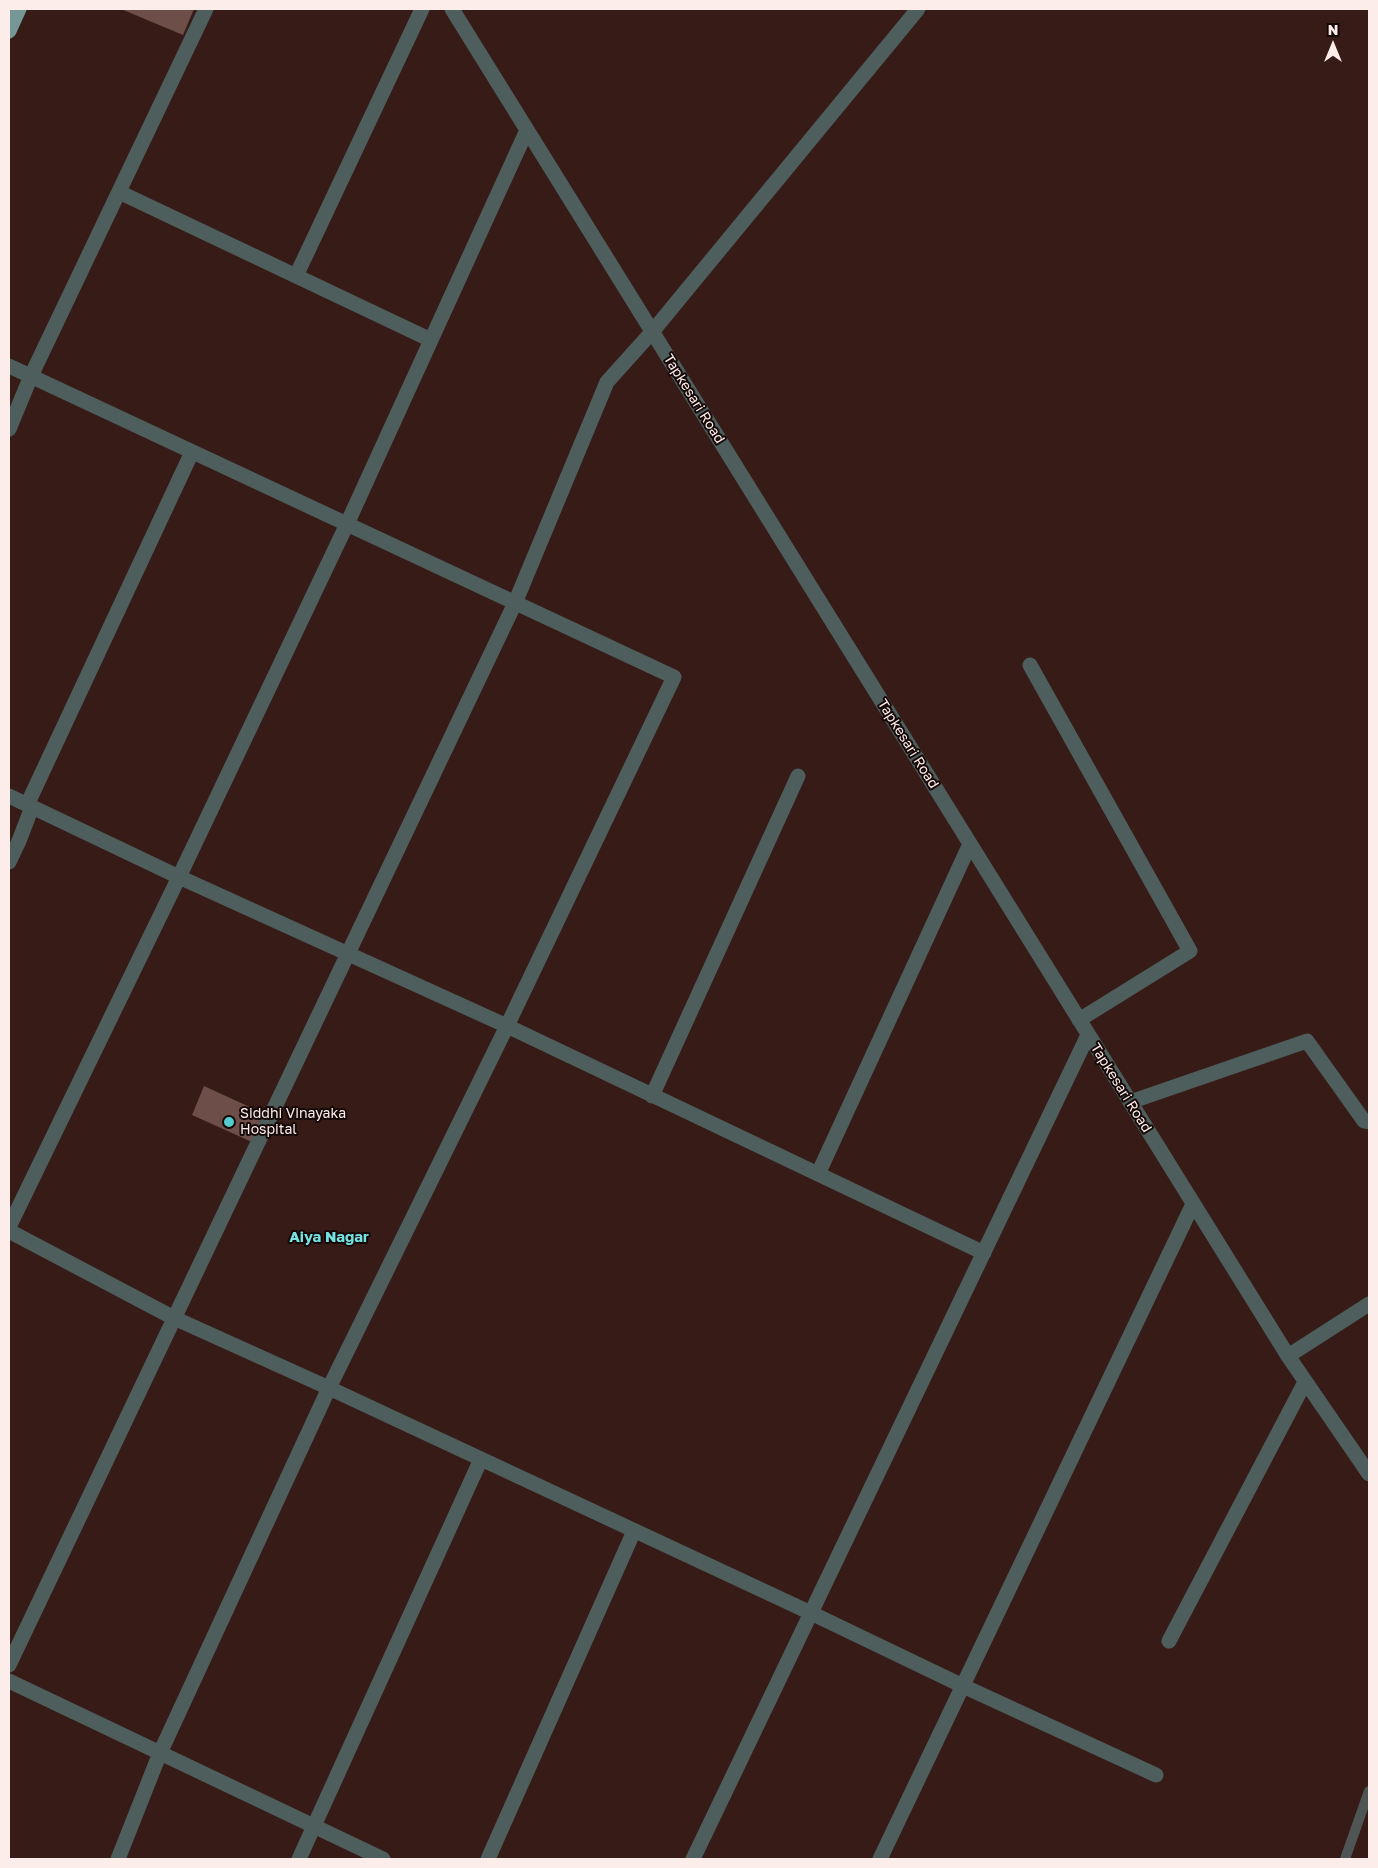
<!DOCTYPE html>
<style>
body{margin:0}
#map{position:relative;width:1378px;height:1868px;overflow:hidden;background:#361b17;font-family:"Golos Text",sans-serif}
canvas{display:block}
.frame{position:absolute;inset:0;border:10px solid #fcecea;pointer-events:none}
.north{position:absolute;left:1308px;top:20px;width:50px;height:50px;-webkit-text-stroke:4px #150908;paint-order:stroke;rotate:0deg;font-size:14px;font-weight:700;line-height:20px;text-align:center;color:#fcecea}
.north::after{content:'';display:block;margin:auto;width:18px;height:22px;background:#fcecea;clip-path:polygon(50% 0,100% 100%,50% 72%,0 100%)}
</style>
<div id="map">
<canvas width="1378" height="1868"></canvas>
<div class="frame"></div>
<div class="north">N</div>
</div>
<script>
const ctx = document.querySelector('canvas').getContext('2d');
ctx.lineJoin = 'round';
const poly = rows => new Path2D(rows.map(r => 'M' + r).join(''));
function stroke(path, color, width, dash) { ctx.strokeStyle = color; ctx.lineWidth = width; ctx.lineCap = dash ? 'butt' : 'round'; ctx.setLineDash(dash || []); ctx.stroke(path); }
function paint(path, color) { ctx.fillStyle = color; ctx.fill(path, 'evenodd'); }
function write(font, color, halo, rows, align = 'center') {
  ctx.font = font + ' "Golos Text",sans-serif'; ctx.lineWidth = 4; ctx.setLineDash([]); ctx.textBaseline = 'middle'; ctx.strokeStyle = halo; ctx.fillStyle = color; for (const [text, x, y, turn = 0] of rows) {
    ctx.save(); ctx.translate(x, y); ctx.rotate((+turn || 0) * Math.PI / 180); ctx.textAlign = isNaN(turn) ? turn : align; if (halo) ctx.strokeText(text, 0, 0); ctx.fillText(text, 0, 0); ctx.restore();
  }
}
stroke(poly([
 [1345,1859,1369,1791]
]), '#4e5554', 10);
paint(poly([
 [121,9,194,9,183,35],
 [204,1086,265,1114,252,1142,192,1115]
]), '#6e4e49');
stroke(poly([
 [452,9,1288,1356,1369,1474],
 [119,192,431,340],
 [296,276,422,9],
 [9,366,674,677,507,1026,329,1388,160,1753,118,1859],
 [9,429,31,376,206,9],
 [1030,665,1190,951,1079,1020],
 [9,796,179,877,507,1026,984,1253],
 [27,805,192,452],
 [9,862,19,841,32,807],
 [652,1096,798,776],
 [1130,1102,1307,1041,1364,1121,1369,1122],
 [818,1174,970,844],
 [9,1227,179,877,347,524,527,130],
 [9,1231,174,1318,329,1388,811,1613,963,1686,1156,1775],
 [1288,1356,1369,1304],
 [1169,1641,1305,1382],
 [9,1665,515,603,607,382,652,332,918,9],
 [9,1681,383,1859],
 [299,1859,481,1459],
 [488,1859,634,1531],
 [693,1859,1088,1035],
 [880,1859,1193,1204]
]), '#4d5e5d', 15);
stroke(poly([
 [9,31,19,9]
]), '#759897', 15);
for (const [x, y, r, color] of [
 [229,1122,6,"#52cdcd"]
]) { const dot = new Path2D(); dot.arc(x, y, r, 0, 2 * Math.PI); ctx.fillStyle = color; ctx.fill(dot); stroke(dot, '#150908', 2); }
write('14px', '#fcecea', '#150908', [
 ["Tapkesari Road",694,399,58],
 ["Tapkesari Road",908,744,58],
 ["Tapkesari Road",1121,1088,58]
]);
write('14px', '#fcecea', '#150908', [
 ["Siddhi Vinayaka",240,1114],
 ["Hospital",240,1130]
], 'left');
write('bold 15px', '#76e2e2', '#150908', [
 ["Aiya Nagar",329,1237]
]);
</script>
